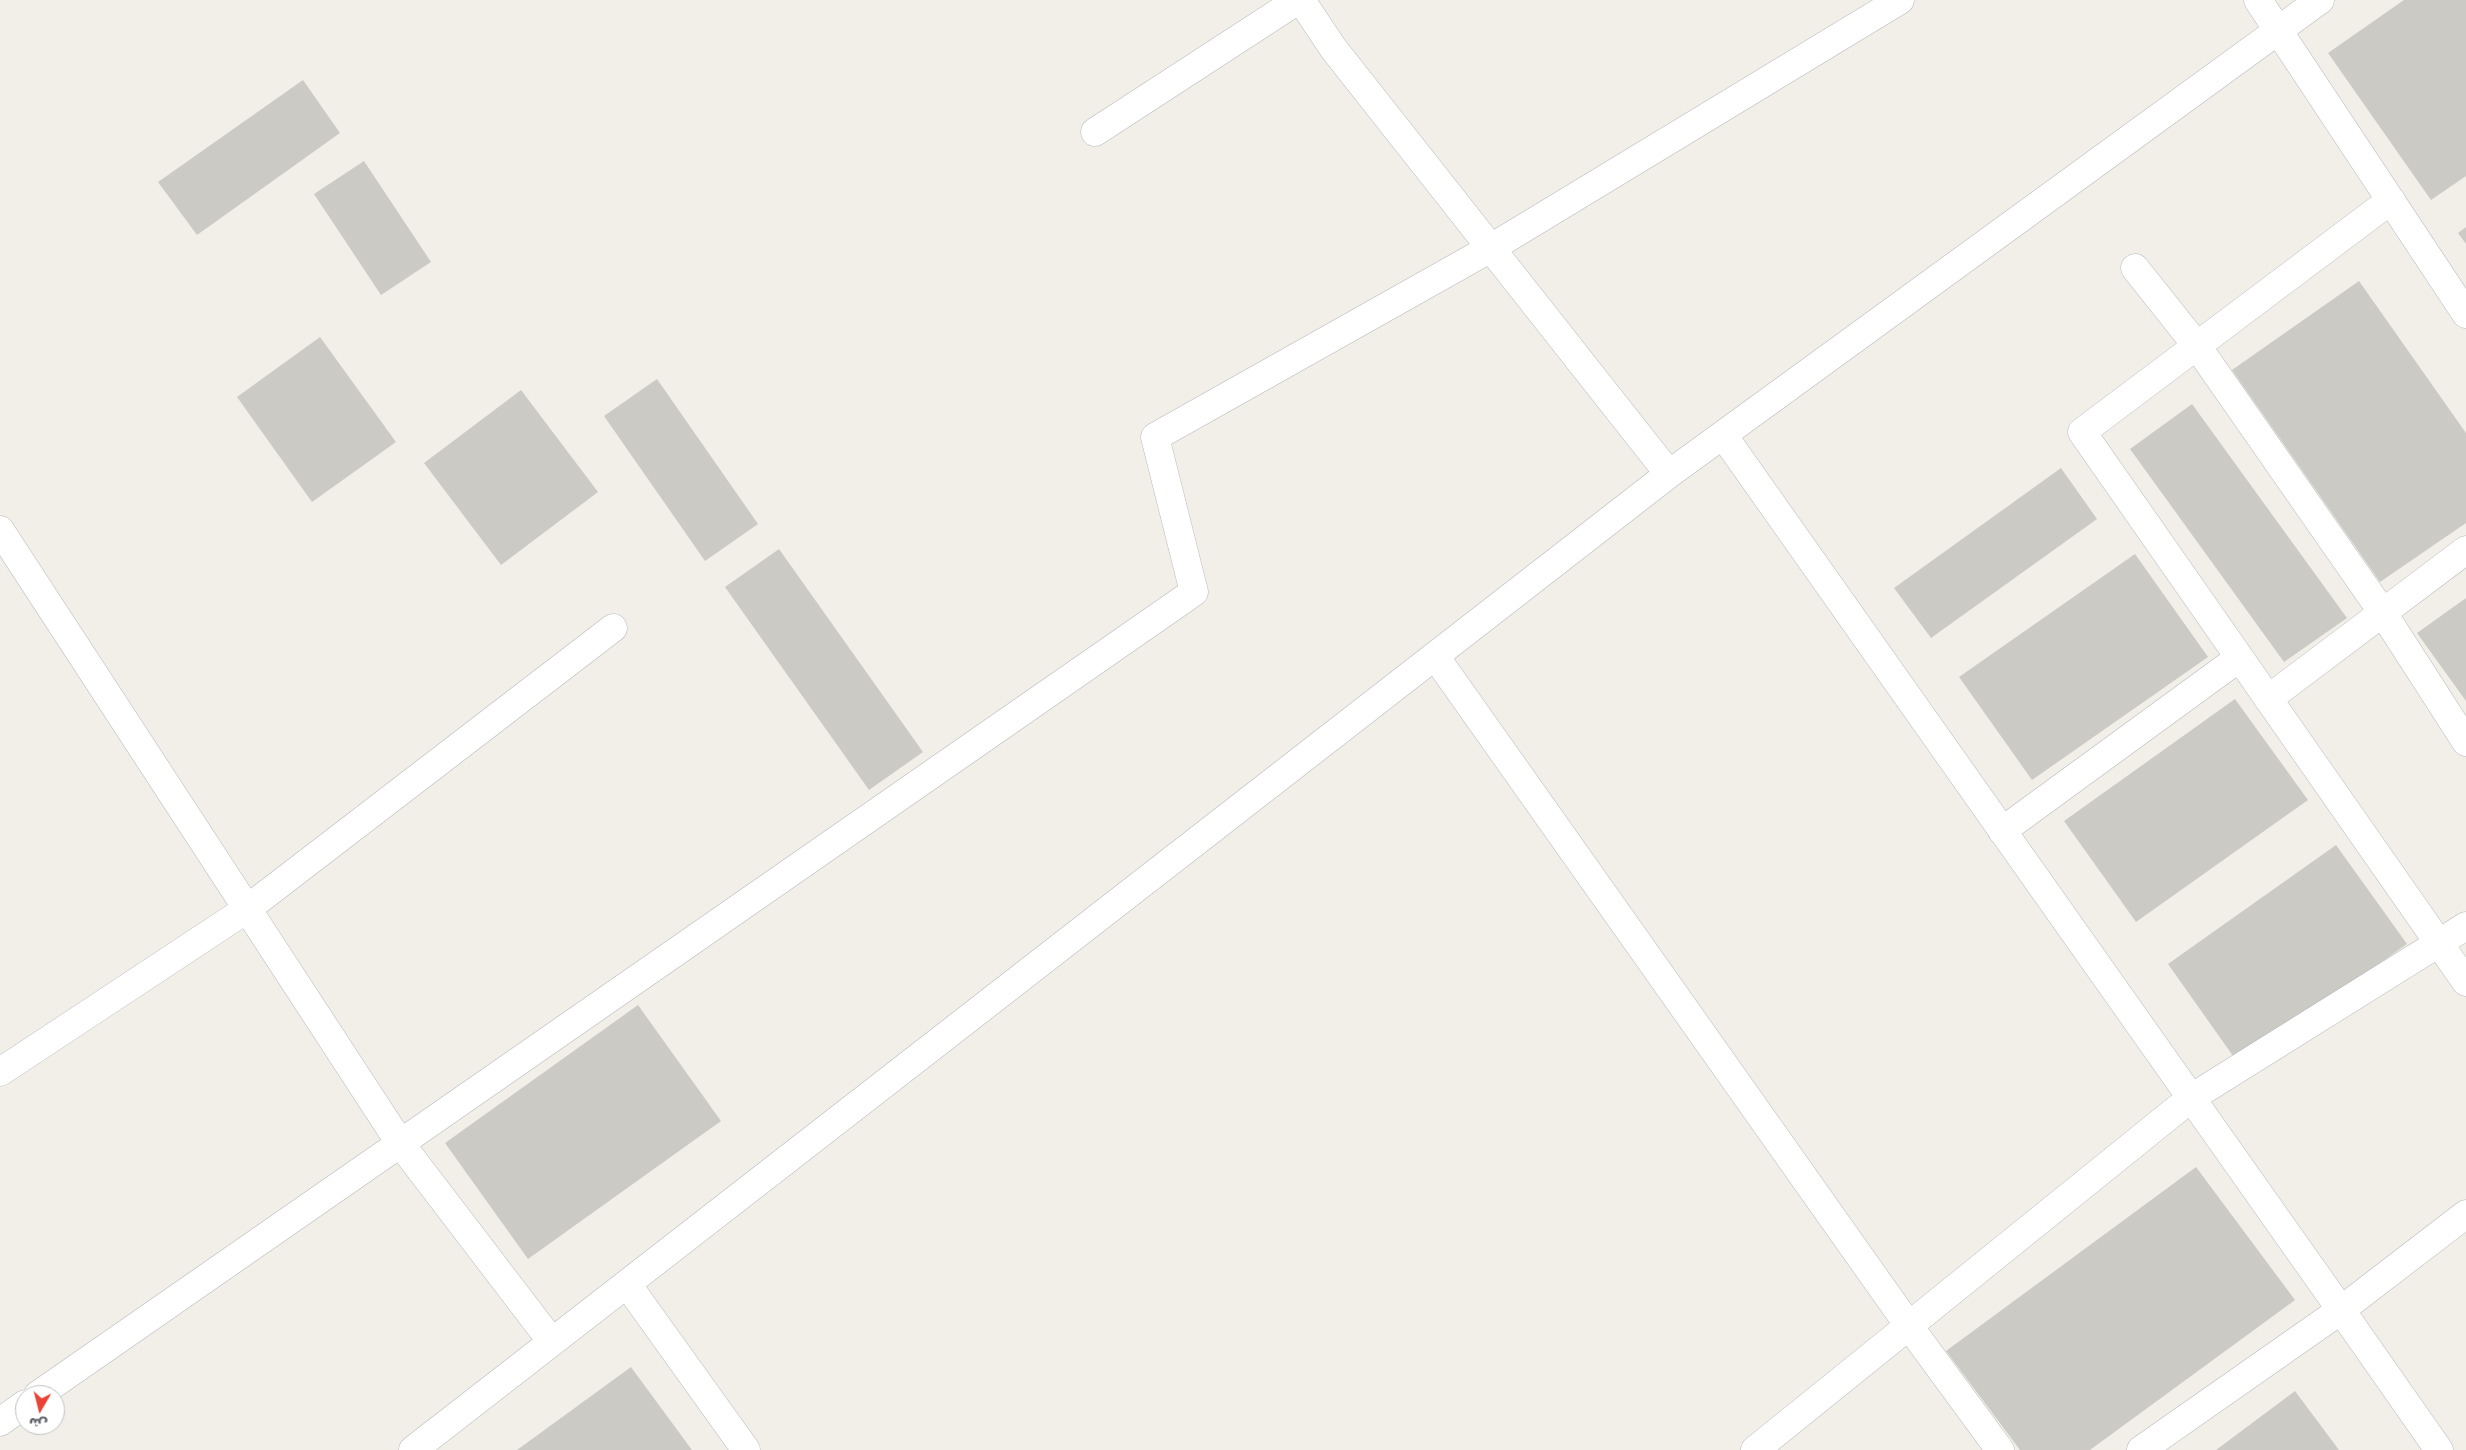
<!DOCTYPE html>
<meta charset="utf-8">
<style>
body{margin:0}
#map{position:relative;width:2466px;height:1450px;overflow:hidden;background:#f1efe8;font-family:"DejaVu Sans",Cairo,sans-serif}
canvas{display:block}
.north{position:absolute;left:15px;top:1385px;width:50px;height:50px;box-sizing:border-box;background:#fff;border:1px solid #bfc1c3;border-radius:50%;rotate:188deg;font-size:14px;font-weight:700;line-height:20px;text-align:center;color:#5f6368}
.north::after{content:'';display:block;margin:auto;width:18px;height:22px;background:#ea4335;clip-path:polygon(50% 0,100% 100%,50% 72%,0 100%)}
</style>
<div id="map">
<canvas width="2466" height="1450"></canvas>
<div class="north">ش</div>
</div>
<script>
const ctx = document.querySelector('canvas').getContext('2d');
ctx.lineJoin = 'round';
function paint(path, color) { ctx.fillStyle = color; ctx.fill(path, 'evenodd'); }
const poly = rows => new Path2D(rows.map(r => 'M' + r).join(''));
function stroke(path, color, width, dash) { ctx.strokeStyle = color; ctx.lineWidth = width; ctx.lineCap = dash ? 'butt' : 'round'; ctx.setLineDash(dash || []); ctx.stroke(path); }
paint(poly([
 [2404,0,2466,0,2466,176,2431,200,2328,53],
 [303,80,340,133,197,235,158,182],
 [364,161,431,262,381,295,314,194],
 [2466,227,2466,244,2458,233],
 [2359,281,2466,433,2466,523,2380,582,2232,370],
 [320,337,396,442,312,502,237,397],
 [657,379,758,524,705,561,604,416],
 [521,390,598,492,501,565,424,463],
 [2192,404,2347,618,2284,662,2130,449],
 [2061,468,2097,519,1931,638,1894,588],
 [779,549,923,752,869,790,725,587],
 [2135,554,2208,657,2032,780,1959,677],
 [2466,598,2466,701,2417,633],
 [2235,699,2308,800,2136,922,2064,821],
 [2336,845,2407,944,2238,1063,2168,964],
 [638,1005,721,1121,528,1259,445,1143],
 [2196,1167,2295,1300,2090,1450,2020,1450,1946,1351],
 [631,1367,692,1450,517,1450],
 [2295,1391,2339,1450,2216,1450]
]), '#cccac5');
const minor = poly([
 [1301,0,1333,48,1669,474],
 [2258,0,2466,314],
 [1095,132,1298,0],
 [2391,200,2082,432,2466,982],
 [2135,268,2197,346,2383,613,2466,742],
 [1723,435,2341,1310,2466,1214],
 [0,530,400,1143,552,1342],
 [1435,656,1909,1326,2000,1450],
 [2268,699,2466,550],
 [2002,831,2239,658],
 [0,1072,247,909,613,628],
 [627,1284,746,1450],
 [38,1395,1194,592,1155,437,1491,248,1900,0],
 [0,1422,25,1404],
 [413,1450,1669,474,2320,0],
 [1755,1450,2191,1098,2466,926],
 [2141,1450,2341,1310,2439,1450]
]);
stroke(minor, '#b5b8bc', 29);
stroke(minor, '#fff', 28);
</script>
